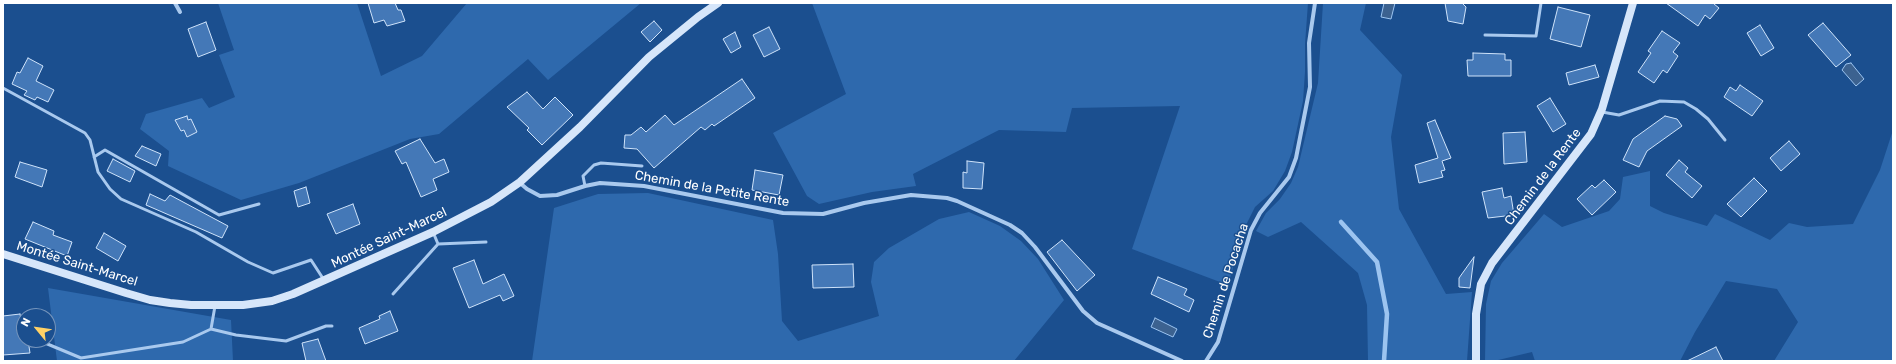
<!DOCTYPE html>
<meta charset="utf-8">
<style>
body{margin:0}
#map{position:relative;width:1896px;height:364px;overflow:hidden;background:#1b4f8f;font-family:Rubik,sans-serif}
canvas{display:block}
.frame{position:absolute;inset:0;border:4px solid #fff;pointer-events:none}
.north{position:absolute;left:16px;top:308px;width:40px;height:40px;box-sizing:border-box;background:#1b4f8f;border:1px solid #7695bc;border-radius:50%;rotate:299deg;font-size:11px;font-weight:700;line-height:16px;text-align:center;color:#fff}
.north::after{content:'';display:block;margin:auto;width:14px;height:18px;background:#ffd166;clip-path:polygon(50% 0,100% 100%,50% 72%,0 100%)}
</style>
<div id="map">
<canvas width="1896" height="364"></canvas>
<div class="frame"></div>
<div class="north">N</div>
</div>
<script>
const ctx = document.querySelector('canvas').getContext('2d');
ctx.lineJoin = 'round';
function paint(path, color) { ctx.fillStyle = color; ctx.fill(path, 'evenodd'); }
const poly = rows => new Path2D(rows.map(r => 'M' + r).join(''));
function stroke(path, color, width, dash) { ctx.strokeStyle = color; ctx.lineWidth = width; ctx.lineCap = dash ? 'butt' : 'round'; ctx.setLineDash(dash || []); ctx.stroke(path); }
function write(font, color, halo, rows, align = 'center') {
  ctx.font = font + ' Rubik,sans-serif'; ctx.lineWidth = 3; ctx.setLineDash([]); ctx.textBaseline = 'middle'; ctx.strokeStyle = halo; ctx.fillStyle = color; for (const [text, x, y, turn = 0] of rows) {
    ctx.save(); ctx.translate(x, y); ctx.rotate((+turn || 0) * Math.PI / 180); ctx.textAlign = isNaN(turn) ? turn : align; if (halo) ctx.strokeText(text, 0, 0); ctx.fillText(text, 0, 0); ctx.restore();
  }
}
paint(poly([
 [218,3,357,3,381,76,422,56,467,3,641,3,548,80,528,59,439,134,410,139,299,183,241,200,168,166,169,151,140,129,146,114,202,98,209,108,235,97,219,55,234,50],
 [812,3,1308,3,1305,44,1305,72,1303,101,1292,152,1285,171,1273,191,1255,207,1245,227,1228,285,1132,249,1180,106,1072,108,1066,132,999,130,913,174,916,186,872,192,819,204,807,196,773,133,846,94],
 [1323,3,1366,3,1360,30,1402,75,1391,137,1399,209,1446,294,1472,292,1467,361,1368,361,1367,305,1358,273,1301,222,1268,237,1256,231,1266,213,1280,199,1291,183,1298,167,1318,83],
 [1893,130,1893,361,1774,361,1798,322,1777,289,1726,281,1695,332,1680,361,1535,361,1532,352,1494,361,1485,361,1486,304,1491,281,1502,263,1544,214,1562,227,1609,211,1620,199,1623,177,1650,171,1650,206,1664,213,1707,226,1715,214,1770,240,1789,223,1807,227,1853,224,1880,170],
 [648,193,773,220,778,254,782,321,798,341,879,316,871,282,874,262,889,248,939,219,969,212,1000,226,1021,241,1038,259,1064,300,1014,361,532,361,554,208,598,194],
 [48,288,231,320,233,361,57,361]
]), '#2e69ad');
const water = poly([
 [1384,3,1395,3,1391,19,1381,17,1384,3],
 [1851,63,1864,79,1856,86,1842,70,1846,64,1851,63],
 [1155,318,1177,329,1173,337,1151,327,1155,318]
]);
paint(water, '#3c6290');
stroke(water, '#9cc4f0', 1);
stroke(poly([
 [1341,222,1377,262,1387,314,1384,361]
]), '#9cc4f0', 4.5);
const building = poly([
 [368,3,395,3,398,10,401,10,405,21,387,26,384,20,374,23,368,3],
 [1445,3,1462,3,1466,7,1463,24,1448,21,1445,3],
 [1666,3,1715,3,1714,4,1719,8,1710,19,1705,15,1698,26,1666,3],
 [1558,7,1590,15,1581,47,1550,39,1558,7],
 [654,21,662,30,650,42,641,32,654,21],
 [206,22,216,50,198,57,188,29,206,22],
 [1823,23,1851,55,1836,67,1808,35,1823,23],
 [1760,25,1774,48,1761,56,1747,33,1760,25],
 [769,27,780,49,764,57,753,35,769,27],
 [1662,31,1680,43,1673,52,1678,56,1667,73,1663,70,1654,83,1638,72,1651,53,1648,51,1662,31],
 [735,32,741,47,731,53,723,39,735,32],
 [1473,53,1505,54,1505,60,1511,60,1511,76,1468,76,1467,60,1473,60,1473,53],
 [28,58,43,66,36,81,54,90,48,102,37,97,35,100,24,95,27,91,12,84,17,72,20,73,28,58],
 [1595,65,1599,77,1569,85,1566,73,1595,65],
 [742,79,755,98,714,126,712,124,705,130,701,127,654,168,637,149,624,148,625,135,631,135,641,127,646,132,665,115,674,125,742,79],
 [1740,85,1763,101,1752,116,1724,97,1730,87,1736,91,1740,85],
 [527,92,543,109,555,97,573,115,542,145,527,130,529,128,507,107,527,92],
 [1550,98,1566,124,1553,132,1537,106,1550,98],
 [187,116,188,120,191,119,197,132,187,137,184,130,181,131,175,120,187,116],
 [1665,116,1677,119,1682,126,1647,151,1639,167,1623,160,1633,139,1665,116],
 [1435,120,1451,158,1442,161,1445,170,1441,171,1443,177,1419,183,1415,165,1438,158,1427,123,1435,120],
 [1525,132,1527,162,1504,164,1503,133,1525,132],
 [420,139,435,163,444,159,449,172,433,179,437,190,421,197,406,162,402,164,395,151,420,139],
 [1789,141,1800,154,1781,171,1770,158,1789,141],
 [142,146,161,154,156,166,135,156,142,146],
 [113,159,135,171,130,182,107,171,113,159],
 [1679,160,1688,168,1685,172,1702,186,1692,198,1666,175,1679,160],
 [967,161,984,163,982,189,963,188,963,172,967,173,967,161],
 [20,162,47,170,42,187,15,177,20,162],
 [755,170,783,175,779,195,752,190,755,170],
 [1754,178,1767,191,1741,217,1727,204,1754,178],
 [1604,180,1616,192,1592,215,1577,199,1592,185,1595,188,1604,180],
 [306,187,310,203,298,207,294,191,306,187],
 [1502,188,1504,198,1511,196,1514,215,1488,218,1482,192,1502,188],
 [150,194,165,201,170,195,228,226,222,238,146,205,150,194],
 [353,204,360,224,336,234,327,214,353,204],
 [33,222,54,231,53,235,72,242,67,256,25,239,33,222],
 [104,233,126,246,118,261,96,248,104,233],
 [1062,240,1095,275,1077,291,1047,252,1062,240],
 [1474,257,1470,288,1459,287,1459,278,1474,257],
 [474,260,483,284,504,274,514,296,503,301,500,295,469,308,453,268,474,260],
 [853,264,854,287,813,288,812,265,853,264],
 [1158,277,1187,289,1184,295,1194,300,1189,312,1151,294,1158,277],
 [390,311,398,331,365,344,359,328,380,319,379,316,390,311],
 [20,314,22,325,24,325,24,340,28,340,30,353,3,355,3,316,20,314],
 [318,339,326,361,306,361,302,343,318,339],
 [1716,347,1723,361,1687,361,1716,347]
]);
paint(building, '#4478b7');
stroke(building, '#cfe3fa', 1);
stroke(poly([
 [1485,35,1536,36,1541,3],
 [3,88,85,133,90,140,98,172,110,189,121,199,196,232,248,262,273,273,311,260,324,280],
 [1602,112,1619,115,1660,101,1684,102,1696,109,1708,119,1725,140],
 [94,157,105,150,219,215,259,204],
 [585,186,583,176,594,165,601,163,642,166],
 [438,244,486,242],
 [393,294,438,244,433,232],
 [215,306,211,329,236,335,286,341,326,326,332,326],
 [45,343,81,358,183,342,211,329]
]), '#a9c9ee', 3);
stroke(poly([
 [175,3,180,12],
 [520,183,527,189,540,196,557,195,585,186,600,183,644,186,783,213,823,214,864,203,911,195,947,198,957,201,1010,225,1022,233,1035,247,1083,311,1097,323,1182,361],
 [1206,361,1218,342,1251,230,1260,213,1289,177,1296,158,1310,87,1309,43,1315,3]
]), '#a9c9ee', 4);
stroke(poly([
 [3,254,126,293,150,300,170,303,191,305,243,305,272,301,293,294,433,232,491,202,520,182,580,127,649,57,698,17,718,3],
 [1476,361,1476,314,1481,284,1492,263,1591,134,1602,109,1633,3]
]), '#d6e6fa', 8);
write('13px', '#fff', '#1b4f8f', [
 ["Chemin de la Rente",1543,177,-53],
 ["Chemin de la Petite Rente",712,189,10],
 ["Montée Saint-Marcel",389,238,-25],
 ["Montée Saint-Marcel",77,264,17],
 ["Chemin de Pocacha",1226,281,-72]
]);
</script>
